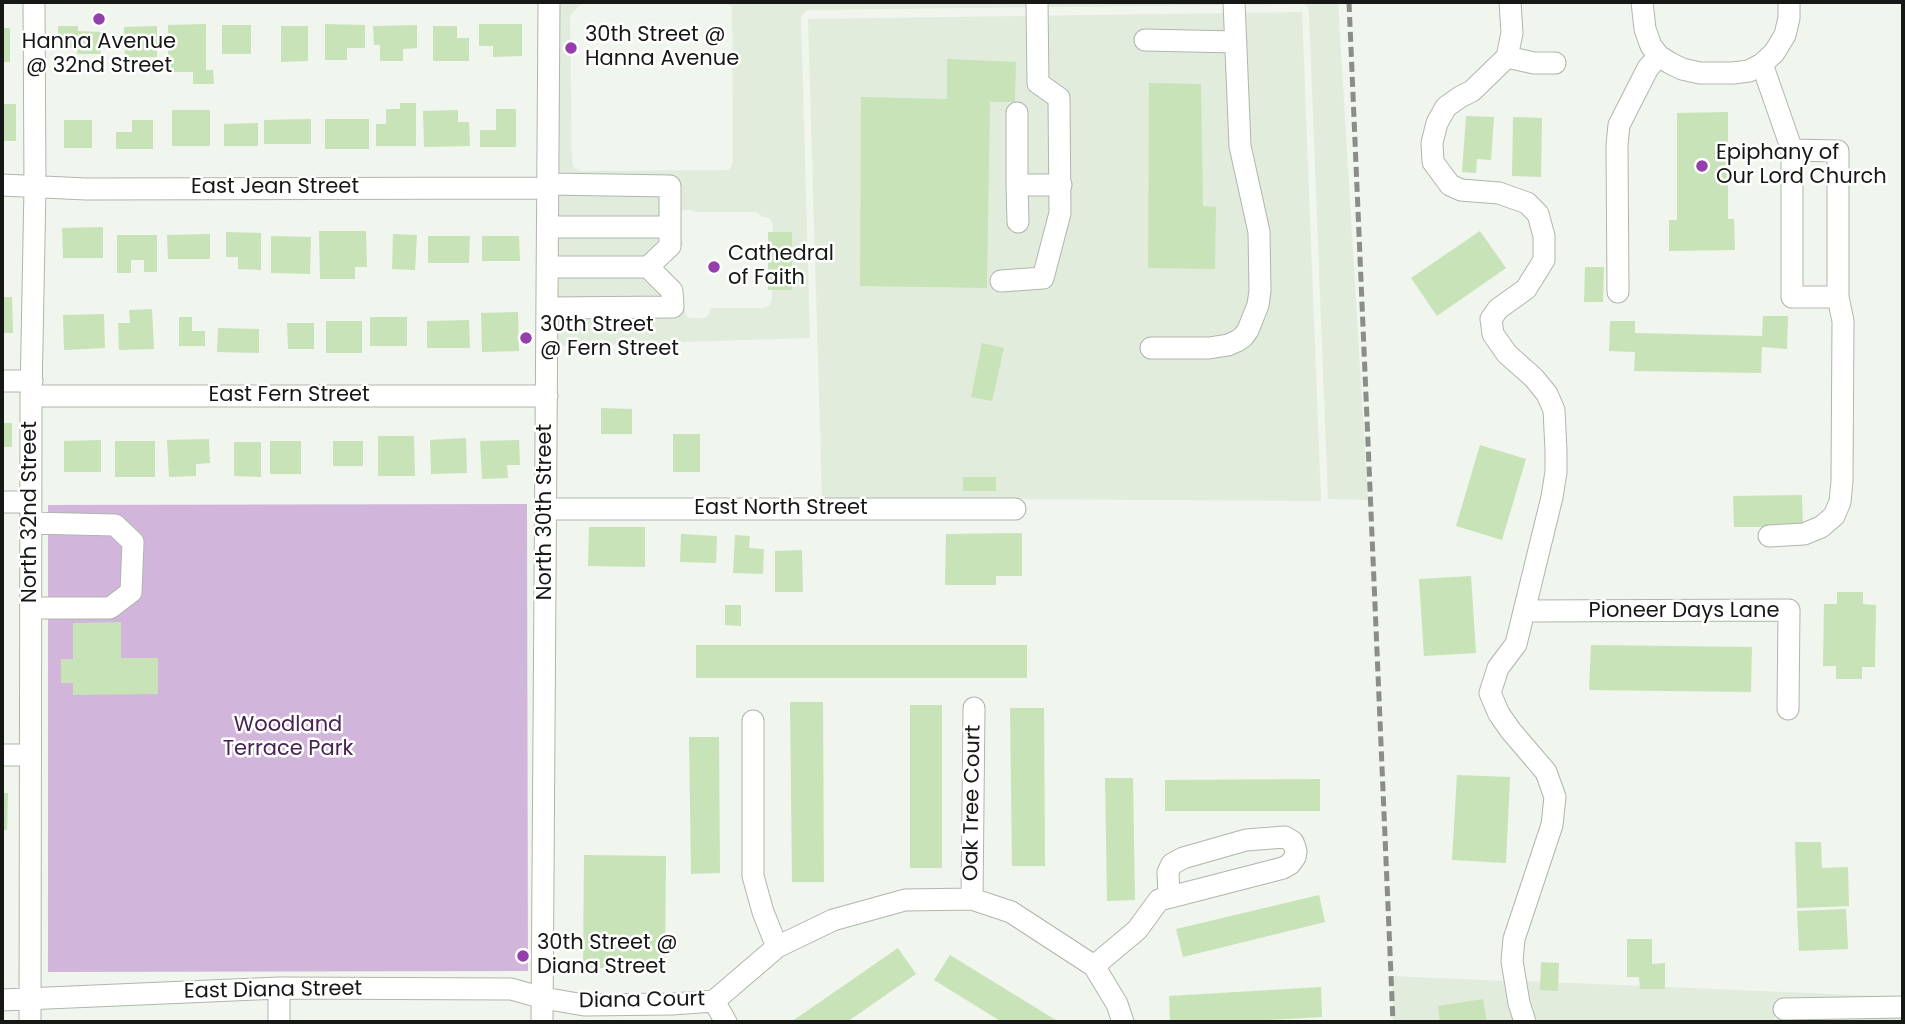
<!DOCTYPE html>
<style>
body{margin:0}
#map{position:relative;width:1905px;height:1024px;overflow:hidden;background:#f0f5ed;font-family:Poppins,sans-serif}
canvas{display:block}
.frame{position:absolute;inset:0;border:4px solid #161815;pointer-events:none}
</style>
<div id="map">
<canvas width="1905" height="1024"></canvas>
<div class="frame"></div>
</div>
<script>
const ctx = document.querySelector('canvas').getContext('2d');
ctx.lineJoin = 'round';
function paint(path, color) { ctx.fillStyle = color; ctx.fill(path, 'evenodd'); }
const poly = rows => new Path2D(rows.map(r => 'M' + r).join(''));
function stroke(path, color, width, dash) { ctx.strokeStyle = color; ctx.lineWidth = width; ctx.lineCap = dash ? 'butt' : 'round'; ctx.setLineDash(dash || []); ctx.stroke(path); }
function write(font, color, halo, rows, align = 'center') {
  ctx.font = font + ' Poppins,sans-serif'; ctx.lineWidth = 5; ctx.setLineDash([]); ctx.textBaseline = 'middle'; ctx.strokeStyle = halo; ctx.fillStyle = color; for (const [text, x, y, turn = 0] of rows) {
    ctx.save(); ctx.translate(x, y); ctx.rotate((+turn || 0) * Math.PI / 180); ctx.textAlign = isNaN(turn) ? turn : align; if (halo) ctx.strokeText(text, 0, 0); ctx.fillText(text, 0, 0); ctx.restore();
  }
}
paint(poly([
 [558,2,1338,2,1368,500,1328,499,1309,12,1308,7,1304,4,808,10,804,12,801,19,810,338,556,346],
 [585,3,726,3,732,6,733,162,731,167,728,170,580,171,575,169,572,163,570,19,571,14,580,5],
 [680,210,690,210,695,212,756,212,763,217,770,218,773,225,772,299,769,306,764,308,710,308,709,315,705,318,691,318,687,317,684,308,678,306,656,261,673,246,683,245,683,241,677,240],
 [1302,12,1321,501,822,498,808,19],
 [1392,976,1506,981,1516,1022,1393,1022],
 [1524,981,1903,997,1775,1000,1775,1019,1903,1017,1903,1022,1535,1022]
]), '#e2ecdd');
paint(poly([
 [527,504,528,971,48,972,48,505]
]), '#d2b5db');
paint(poly([
 [206,24,206,70,213,70,214,84,193,84,193,72,168,72,168,25],
 [325,24,365,25,365,48,347,48,347,60,325,60],
 [479,24,522,24,522,56,493,57,493,46,479,46],
 [222,25,251,25,251,54,222,54],
 [417,25,417,48,403,49,403,61,380,61,380,45,374,45,373,26],
 [58,26,78,26,78,31,101,32,101,54,77,54,77,48,58,48],
 [157,26,157,57,125,57,124,27],
 [281,26,308,26,308,61,281,62],
 [433,26,457,26,457,38,469,38,469,61,433,61],
 [2,28,10,28,10,62,2,62],
 [947,59,1016,62,1015,102,990,102,987,288,860,286,861,97,947,99],
 [1149,83,1201,84,1203,206,1216,207,1215,269,1148,268],
 [2,90,4,90,4,104,16,104,16,141,2,141],
 [400,103,416,103,416,146,376,146,376,124,386,124,386,109,400,109],
 [496,109,516,109,516,147,480,147,480,130,496,130],
 [172,110,210,110,210,146,172,146],
 [458,110,458,122,469,122,470,146,424,147,423,111],
 [1728,112,1728,219,1734,219,1735,250,1669,251,1669,220,1677,220,1677,113],
 [1466,116,1494,117,1491,160,1477,159,1476,173,1462,172],
 [1513,117,1542,118,1541,177,1512,176],
 [311,119,311,144,264,144,264,120],
 [325,119,369,119,369,149,325,149],
 [64,120,92,120,92,148,64,148],
 [132,120,153,120,153,149,116,149,116,132,132,132],
 [258,123,258,146,224,146,224,124],
 [103,227,103,258,63,258,62,228],
 [319,231,366,231,367,267,355,267,355,279,320,279],
 [1480,231,1506,268,1437,316,1411,278],
 [226,232,261,233,261,270,238,269,238,257,226,257],
 [768,232,792,232,792,290,768,290],
 [210,234,210,259,168,259,167,235],
 [393,234,417,235,415,270,392,269],
 [117,235,157,235,157,272,144,272,144,260,131,260,131,273,117,273],
 [271,236,311,237,310,274,271,273],
 [428,236,470,236,469,263,428,263],
 [482,236,519,236,520,261,482,261],
 [1585,267,1604,267,1603,302,1584,302],
 [2,297,12,297,13,333,2,333],
 [152,309,154,349,119,350,118,323,130,323,129,310],
 [518,312,519,351,482,352,481,313],
 [104,314,105,348,64,350,63,315],
 [1763,316,1788,316,1787,349,1762,347,1761,373,1634,371,1635,352,1609,351,1610,321,1635,321,1635,333,1762,336],
 [179,317,192,317,192,331,205,331,205,346,179,346],
 [370,317,407,317,407,346,370,346],
 [469,320,470,348,427,348,427,321],
 [326,321,362,321,362,353,326,353],
 [287,323,314,323,314,349,288,349],
 [218,328,259,329,259,353,217,352],
 [982,343,1004,348,992,401,971,397],
 [601,408,632,409,632,434,601,434],
 [2,423,12,423,12,447,2,447],
 [673,434,700,434,700,472,673,472],
 [378,436,414,436,415,476,378,476],
 [466,438,467,473,431,474,430,440],
 [209,439,210,463,196,464,196,476,169,477,167,440],
 [101,440,101,472,64,472,64,441],
 [519,440,520,465,507,465,508,478,482,479,480,441],
 [115,441,155,441,155,477,115,477],
 [270,441,301,441,301,474,270,474],
 [333,441,363,441,363,466,333,466],
 [234,442,261,442,261,477,234,476],
 [1480,445,1526,459,1502,540,1456,526],
 [963,477,996,477,996,491,963,491],
 [1802,495,1803,527,1734,527,1733,496],
 [589,527,645,527,645,567,588,566],
 [1022,533,1022,576,996,576,996,585,945,585,946,534],
 [681,534,717,536,716,563,680,562],
 [735,535,750,536,749,548,764,549,763,574,733,573],
 [802,550,803,592,775,592,775,551],
 [1471,576,1476,653,1424,656,1419,579],
 [1837,592,1863,592,1863,604,1876,605,1875,667,1862,667,1862,679,1836,679,1836,666,1823,666,1824,604,1837,604],
 [725,605,741,605,741,626,725,625],
 [121,622,121,658,158,658,158,694,73,695,73,683,61,683,61,659,73,659,73,623],
 [696,645,1027,645,1027,678,696,678],
 [1591,645,1752,647,1751,692,1589,690],
 [790,702,823,702,824,882,792,882],
 [910,705,942,705,942,868,910,868],
 [1010,708,1044,708,1045,866,1012,866],
 [689,737,719,737,720,873,691,874],
 [1457,775,1510,777,1506,863,1452,860],
 [1105,778,1133,778,1135,900,1107,901],
 [1320,779,1320,811,1165,811,1165,780],
 [2,793,8,793,7,830,2,830],
 [1795,842,1821,842,1822,868,1848,867,1849,906,1797,908],
 [584,855,666,856,665,968,583,968],
 [1319,895,1325,922,1183,957,1176,929],
 [1846,909,1848,949,1799,951,1797,911],
 [1627,939,1652,939,1652,964,1665,963,1665,989,1640,989,1639,977,1627,977],
 [898,948,916,974,847,1022,791,1022],
 [950,955,1059,1022,1002,1022,934,980],
 [1541,962,1559,963,1558,991,1540,990],
 [1321,987,1322,1017,1232,1022,1170,1022,1169,996],
 [1483,999,1487,1022,1440,1022,1438,1006]
]), '#c8e3b8');
const minor = poly([
 [1510,2,1512,33,1507,57,1472,91,1460,97,1446,107,1437,123,1432,143,1433,162,1450,185,1461,190,1499,193,1527,203,1538,214,1544,236,1544,260,1526,289,1498,309,1491,319,1493,334,1507,354,1534,378,1547,394,1554,410,1556,450,1556,472,1552,497,1516,644,1498,668,1490,693,1499,714,1511,731,1546,772,1555,797,1552,825,1514,939,1512,961,1519,1003,1525,1022],
 [1642,2,1645,29,1651,46,1659,56,1670,63,1682,69,1700,73,1733,73,1749,71,1762,64],
 [1789,2,1789,18,1785,35,1774,53,1762,64,1792,150,1792,297,1838,297,1838,151,1792,150],
 [1145,40,1236,42],
 [1507,57,1534,63,1555,63],
 [1017,113,1017,185,1061,185],
 [2,185,86,189,549,188],
 [1017,185,1018,222],
 [548,227,670,227,670,186,549,184],
 [648,267,670,246,670,227],
 [1001,281,1043,278,1060,213,1059,98,1038,83,1037,2],
 [1618,292,1617,145,1619,125,1648,68,1659,56],
 [548,308,673,307,672,291,648,267,548,267],
 [1151,348,1209,348,1228,345,1237,341,1243,337,1248,330,1258,305,1260,291,1259,232,1240,146,1234,2],
 [2,381,32,381],
 [31,396,547,396],
 [2,502,31,502],
 [547,509,1015,509],
 [1769,536,1804,534,1821,527,1834,516,1840,502,1842,481,1843,321,1838,297],
 [31,608,110,608,131,592,133,542,115,525,31,523],
 [1525,611,1789,610,1788,709],
 [753,721,753,876,763,912,777,947],
 [2,755,30,755],
 [972,899,974,708],
 [1094,966,1137,930,1159,900,1283,868,1290,864,1295,857,1296,851,1293,842,1285,837,1246,840,1183,858,1172,864,1168,872,1169,897],
 [279,988,279,1022],
 [2,1000,279,988,511,989,543,998,584,1005,672,1004,714,1001,777,947,833,920,905,900,972,899,1011,912,1094,966,1117,1004,1123,1022],
 [714,1001,726,1022],
 [1784,1009,1903,1007],
 [30,1022,31,396,35,187,34,2],
 [542,1022,549,2]
]);
stroke(minor, '#b0b5ad', 23);
stroke(minor, '#fff', 21);
stroke(poly([
 [1349,2,1393,1022]
]), '#8a8d88', 5, [10, 5]);
for (const [x, y, r, color] of [
 [99,19,7,"#953fad"],
 [571,48,7,"#953fad"],
 [1702,166,7,"#953fad"],
 [714,267,7,"#953fad"],
 [526,338,7,"#953fad"],
 [523,956,7,"#953fad"]
]) { const dot = new Path2D(); dot.arc(x, y, r, 0, 2 * Math.PI); ctx.fillStyle = color; ctx.fill(dot); stroke(dot, '#fff', 2.5); }
write('21px', '#161815', '#fff', [
 ["30th Street @",585,36],
 ["Hanna Avenue",585,60],
 ["Hanna Avenue",99,43,"center"],
 ["@ 32nd Street",99,67,"center"],
 ["Epiphany of",1716,154],
 ["Our Lord Church",1716,178],
 ["Cathedral",728,255],
 ["of Faith",728,279],
 ["30th Street",540,326],
 ["@ Fern Street",540,350],
 ["30th Street @",537,944],
 ["Diana Street",537,968]
], 'left');
write('21px', '#161815', '#fff', [
 ["East Jean Street",275,188],
 ["East Fern Street",289,396],
 ["East North Street",781,509],
 ["North 32nd Street",31,512,-90],
 ["North 30th Street",546,512,-90],
 ["Pioneer Days Lane",1684,612],
 ["Oak Tree Court",973,803,-89],
 ["East Diana Street",273,991,-1],
 ["Diana Court",642,1001,-1]
]);
write('21px', '#482252', '#fff', [
 ["Woodland",288,726],
 ["Terrace Park",288,750]
]);
</script>
